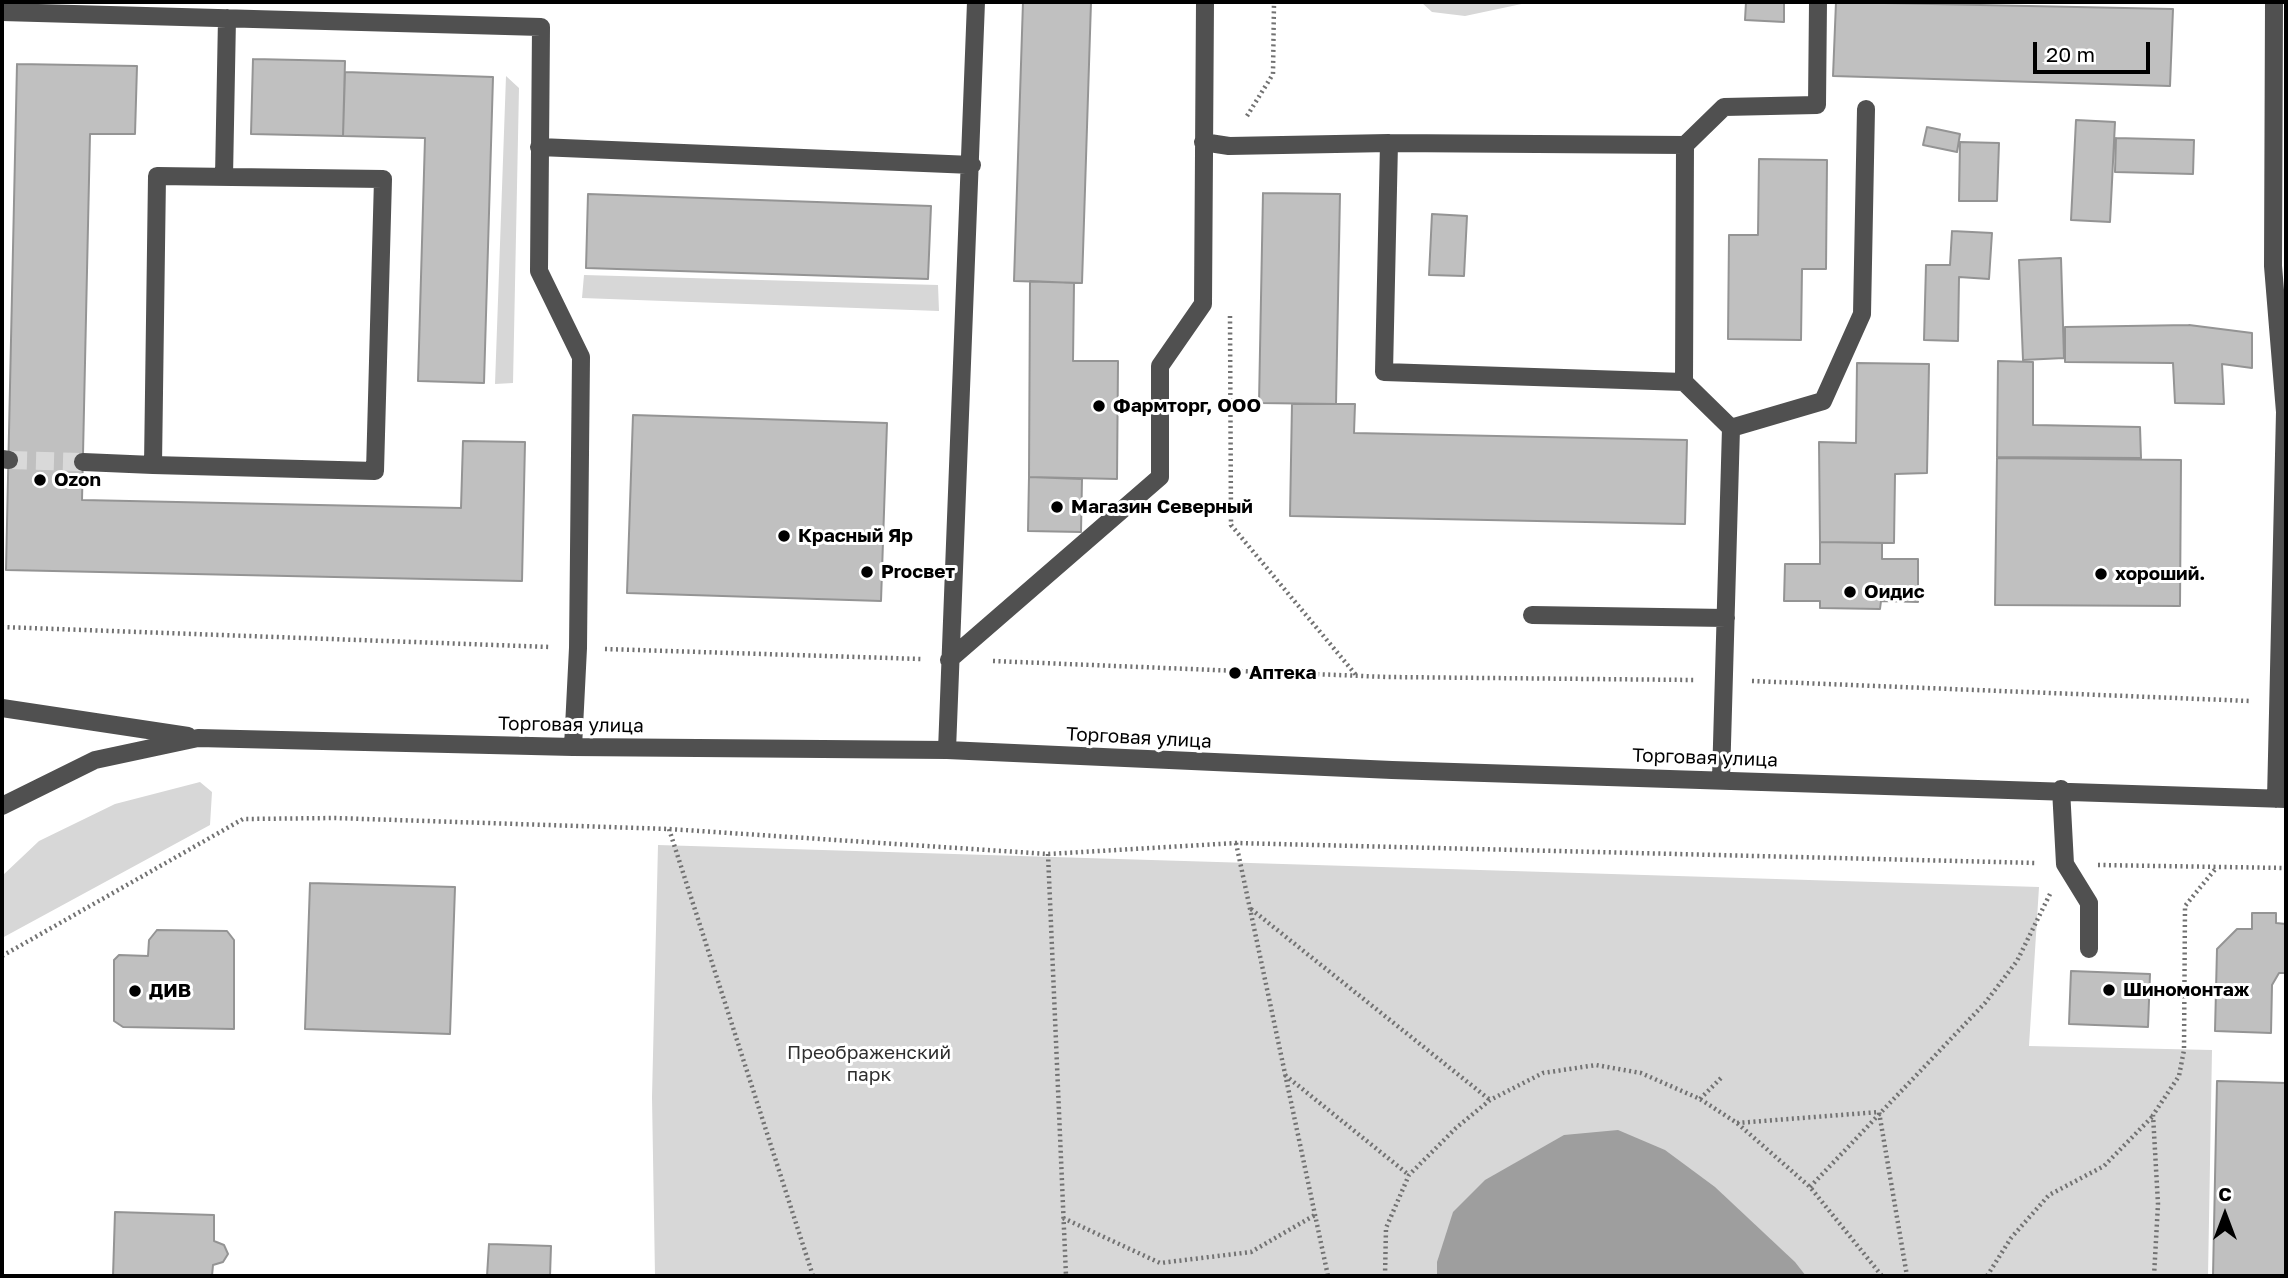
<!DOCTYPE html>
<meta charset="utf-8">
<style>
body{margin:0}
#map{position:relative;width:2288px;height:1278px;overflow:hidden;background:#fff;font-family:"Golos Text",sans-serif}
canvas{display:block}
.frame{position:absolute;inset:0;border:4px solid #000;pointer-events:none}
.north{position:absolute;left:2190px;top:1180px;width:70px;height:70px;-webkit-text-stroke:5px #fff;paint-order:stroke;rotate:0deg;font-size:19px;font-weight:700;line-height:28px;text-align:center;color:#000}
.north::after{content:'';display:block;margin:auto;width:24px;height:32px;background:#000;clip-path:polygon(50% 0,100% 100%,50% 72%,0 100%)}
.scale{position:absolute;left:2033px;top:42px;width:117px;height:32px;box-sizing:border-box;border:4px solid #000;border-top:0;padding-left:9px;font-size:21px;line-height:24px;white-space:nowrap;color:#000;-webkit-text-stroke:5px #fff;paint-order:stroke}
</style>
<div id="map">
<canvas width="2288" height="1278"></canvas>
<div class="frame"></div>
<div class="north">С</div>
<div class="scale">20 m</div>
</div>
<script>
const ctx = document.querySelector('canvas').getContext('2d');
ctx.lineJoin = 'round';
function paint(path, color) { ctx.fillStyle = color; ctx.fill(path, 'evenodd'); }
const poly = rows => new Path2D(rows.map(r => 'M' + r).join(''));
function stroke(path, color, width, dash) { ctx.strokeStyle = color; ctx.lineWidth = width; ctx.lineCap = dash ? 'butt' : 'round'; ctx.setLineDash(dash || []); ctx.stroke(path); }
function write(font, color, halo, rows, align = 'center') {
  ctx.font = font + ' "Golos Text",sans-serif'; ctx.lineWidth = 6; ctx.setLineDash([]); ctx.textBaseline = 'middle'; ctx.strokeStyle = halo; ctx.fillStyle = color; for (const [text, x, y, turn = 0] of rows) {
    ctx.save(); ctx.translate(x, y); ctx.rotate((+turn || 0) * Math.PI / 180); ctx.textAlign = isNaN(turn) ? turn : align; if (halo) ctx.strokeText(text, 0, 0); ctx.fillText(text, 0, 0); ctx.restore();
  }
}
paint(poly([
 [1421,2,1531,2,1465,16,1432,12],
 [506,76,519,88,513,383,495,384],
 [584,275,938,285,939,311,582,298],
 [200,782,212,792,210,825,2,938,2,876,39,841,115,804],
 [658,845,2039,887,2029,1046,2212,1050,2208,1276,655,1276,652,1097]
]), '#d7d7d7');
paint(poly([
 [1618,1130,1665,1150,1715,1187,1795,1262,1806,1276,1437,1276,1437,1262,1453,1212,1485,1180,1564,1135]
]), '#9e9e9e');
const building = poly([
 [1023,2,1091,2,1082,283,1014,281,1023,2],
 [1746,2,1784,2,1784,22,1745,20,1746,2],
 [1836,2,2173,9,2170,86,1833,76,1836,2],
 [253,59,345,61,343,136,251,134,253,59],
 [17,64,137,66,135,134,90,134,82,500,461,508,463,441,525,442,522,581,6,570,17,64],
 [345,72,493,77,484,383,418,381,425,138,343,136,345,72],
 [2076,120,2115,122,2110,222,2071,220,2076,120],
 [1927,127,1960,134,1957,152,1923,145,1927,127],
 [2116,138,2194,140,2193,174,2115,172,2116,138],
 [1960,142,1999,143,1997,201,1959,201,1960,142],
 [1759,159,1827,160,1826,269,1802,269,1801,340,1728,339,1729,235,1758,235,1759,159],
 [1263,193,1340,194,1336,404,1259,403,1263,193],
 [588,194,931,206,928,279,586,268,588,194],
 [1432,214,1467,216,1464,276,1429,275,1432,214],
 [1952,231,1992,233,1989,279,1959,277,1958,341,1924,340,1926,265,1950,265,1952,231],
 [2061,258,2064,358,2023,360,2019,260,2061,258],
 [1030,281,1074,283,1073,361,1118,361,1117,479,1029,477,1030,281],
 [2189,325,2252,333,2252,368,2222,364,2224,404,2175,403,2173,363,2065,362,2065,327,2189,325],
 [1998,361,2033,362,2033,425,2140,427,2141,458,1997,457,1998,361],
 [1857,363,1929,364,1927,473,1895,474,1894,543,1820,542,1819,442,1856,443,1857,363],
 [1292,404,1355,404,1354,433,1687,440,1685,524,1290,516,1292,404],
 [633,415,887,423,881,601,627,593,633,415],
 [1997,458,2181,460,2180,606,1995,605,1997,458],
 [1029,477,1082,479,1081,532,1028,531,1029,477],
 [1820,542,1882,543,1882,559,1918,559,1918,602,1881,601,1880,609,1820,608,1820,601,1784,601,1785,564,1820,564,1820,542],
 [310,883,455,887,450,1034,305,1029,310,883],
 [2252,913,2276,913,2276,923,2286,924,2286,973,2279,973,2272,985,2271,1033,2215,1031,2217,949,2237,929,2252,929,2252,913],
 [157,930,227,931,234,940,234,1029,123,1027,114,1021,114,960,119,955,148,956,149,940,157,930],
 [2071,971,2150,974,2148,1027,2069,1024,2071,971],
 [2217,1081,2286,1083,2286,1276,2213,1276,2217,1081],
 [115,1212,214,1215,214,1241,224,1245,228,1254,223,1262,213,1265,212,1276,113,1276,115,1212],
 [489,1244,551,1246,550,1276,487,1276,489,1244]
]);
paint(building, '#c0c0c0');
stroke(building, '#949494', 2);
stroke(poly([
 [9,460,83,462]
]), '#d9d9d9', 18, [18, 9]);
stroke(poly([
 [1247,116,1273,74,1274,2],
 [1230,316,1231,525,1356,675],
 [2,627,550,647],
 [605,649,921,659],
 [993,661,1387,677,1694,680],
 [1752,681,2250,701],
 [669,829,813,1276],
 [1236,843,1328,1276],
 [1048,854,1066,1276],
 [2098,865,2286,868],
 [1251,909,1490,1100],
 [2,956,243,819,335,818,669,829,1048,854,1236,843,2037,863],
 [1285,1075,1409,1175],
 [1700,1099,1721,1078],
 [1737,1123,1879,1112,1907,1276],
 [1810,1187,1985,1003,2017,961,2050,894],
 [1063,1218,1160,1263,1251,1252,1315,1215],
 [1385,1276,1386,1228,1409,1175,1456,1128,1490,1100,1543,1073,1596,1065,1641,1073,1700,1099,1737,1123,1810,1187,1882,1276],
 [1987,1276,2011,1238,2049,1195,2104,1166,2153,1116],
 [2154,1276,2158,1204,2153,1115,2179,1076,2184,1050,2185,906,2217,867]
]), '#727272', 4.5, [2, 3.5]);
stroke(poly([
 [2274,2,2273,266,2285,412,2276,799],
 [2,12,541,27,539,271,581,357,578,648,573,747],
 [1203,142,1229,146,1389,143,1685,145,1724,107,1817,105,1818,2],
 [1389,143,1384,372,1684,382],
 [1685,145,1684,382,1731,428,1721,779],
 [539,147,972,165],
 [224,177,227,18],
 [1731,428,1823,401,1862,314,1866,109],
 [2,459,9,460],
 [83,462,153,465,375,471,383,179,157,176,153,465],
 [1532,615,1726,618],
 [949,660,1160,477,1160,366,1203,304,1205,2],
 [2,708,188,736],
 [947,750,976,2],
 [2061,789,2065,864,2089,903,2089,949],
 [2,806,95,760,198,738,573,747,947,750,1392,770,2286,799]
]), '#505050', 18);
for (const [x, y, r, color] of [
 [1099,406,7,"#000"],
 [40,480,7,"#000"],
 [1057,507,7,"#000"],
 [784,536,7,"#000"],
 [867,572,7,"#000"],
 [2101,574,7,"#000"],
 [1850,592,7,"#000"],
 [1235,673,7,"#000"],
 [2109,990,7,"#000"],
 [135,991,7,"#000"]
]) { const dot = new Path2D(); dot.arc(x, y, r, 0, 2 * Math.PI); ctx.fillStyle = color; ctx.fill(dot); stroke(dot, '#fff', 2.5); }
write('bold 19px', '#000', '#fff', [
 ["Фармторг, ООО",1113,406],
 ["Ozon",54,480],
 ["Магазин Северный",1071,507],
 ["Красный Яр",798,536],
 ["Proсвет",881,572],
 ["хороший.",2115,574],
 ["Оидис",1864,592],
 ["Аптека",1249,673],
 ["Шиномонтаж",2123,990],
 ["ДИВ",149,991]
], 'left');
write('19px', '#000', '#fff', [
 ["Торговая улица",571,725,1],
 ["Торговая улица",1139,738,3],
 ["Торговая улица",1705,758,2]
]);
write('19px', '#2e2e2e', '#fff', [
 ["Преображенский",869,1053],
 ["парк",869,1075]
]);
</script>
